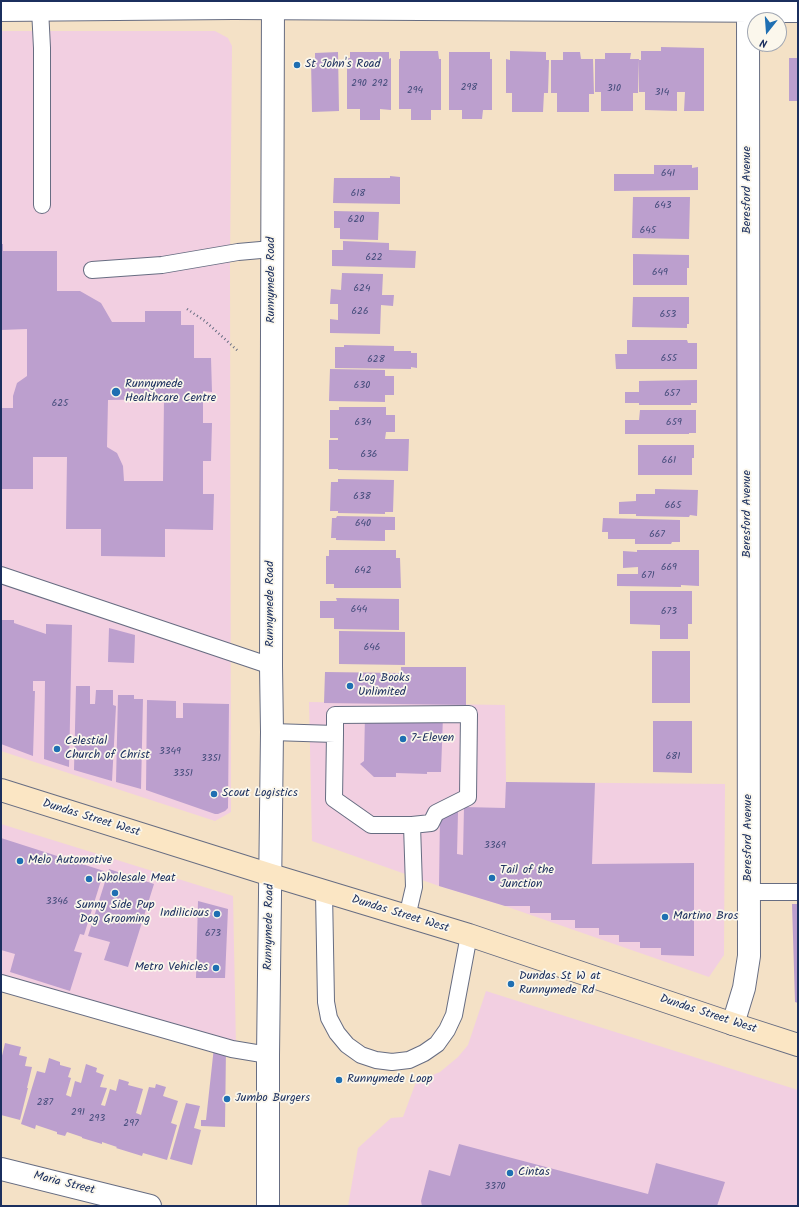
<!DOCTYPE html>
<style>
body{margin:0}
#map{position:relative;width:799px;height:1207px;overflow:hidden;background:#f4e1c6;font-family:Kalam,sans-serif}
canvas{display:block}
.frame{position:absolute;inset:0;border:2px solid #1b2f5e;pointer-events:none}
.north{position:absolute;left:747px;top:12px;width:40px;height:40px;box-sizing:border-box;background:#fbf7ec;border:1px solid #a1a7b3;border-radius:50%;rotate:197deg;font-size:11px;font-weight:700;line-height:16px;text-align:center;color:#1b2f5e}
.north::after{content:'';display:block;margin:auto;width:14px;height:18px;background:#1f6fb2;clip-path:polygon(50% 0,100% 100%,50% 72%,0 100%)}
</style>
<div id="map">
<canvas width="799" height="1207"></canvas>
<div class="frame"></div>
<div class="north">N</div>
</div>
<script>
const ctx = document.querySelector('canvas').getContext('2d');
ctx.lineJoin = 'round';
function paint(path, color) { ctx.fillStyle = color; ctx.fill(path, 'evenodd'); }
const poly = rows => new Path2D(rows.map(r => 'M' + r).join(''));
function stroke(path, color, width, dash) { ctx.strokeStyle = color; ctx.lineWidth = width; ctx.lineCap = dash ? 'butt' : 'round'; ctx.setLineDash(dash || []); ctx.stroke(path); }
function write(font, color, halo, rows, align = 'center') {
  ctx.font = font + ' Kalam,sans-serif'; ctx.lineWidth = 3.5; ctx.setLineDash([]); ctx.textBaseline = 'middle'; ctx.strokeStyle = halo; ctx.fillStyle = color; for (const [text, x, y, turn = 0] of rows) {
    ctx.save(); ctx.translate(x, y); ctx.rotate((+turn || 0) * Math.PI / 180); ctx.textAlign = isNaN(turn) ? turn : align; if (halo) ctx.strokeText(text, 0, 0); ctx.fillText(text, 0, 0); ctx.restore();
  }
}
paint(poly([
 [1,31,215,31,228,38,232,46,230,264,231,812,215,821,1,751],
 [309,702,505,705,506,782,725,784,724,955,709,977,505,906,439,886,312,841],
 [1,824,233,896,236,1046,1,980],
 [486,991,798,1090,798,1206,348,1206,358,1148,391,1118,403,1117,416,1082,440,1072,458,1057,468,1045]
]), '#f2cfe1');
paint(poly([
 [661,47,704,48,704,111,684,111,685,92,677,92,677,111,645,110,645,92,639,92,639,60,641,60,641,51,661,51],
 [400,51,438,51,439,59,441,59,441,110,431,110,431,120,411,120,411,109,399,109,399,59,400,59],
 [510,51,546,52,546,60,549,60,548,93,544,93,543,112,512,112,512,93,506,93,506,59,510,60],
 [338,52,339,111,312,112,311,60,315,59,315,53],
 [350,52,389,52,389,59,391,58,391,110,380,109,380,120,360,120,360,109,347,109,347,58,350,58],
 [449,52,490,52,490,59,492,59,492,110,483,110,482,119,462,119,462,110,449,110],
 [563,52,580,52,581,59,593,59,594,94,589,94,589,112,557,112,557,93,551,93,551,60,563,60],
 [605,53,631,53,630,59,639,59,638,93,633,93,633,111,601,111,601,92,595,92,595,59,605,59],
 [789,58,798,58,798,101,789,101],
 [654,165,692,165,692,168,698,167,698,190,614,191,614,174,654,174],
 [390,176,400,177,400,204,333,203,334,178,390,178],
 [633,197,690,197,689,239,632,238],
 [334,211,379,212,378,240,340,239,340,228,334,228],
 [343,241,389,243,389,250,416,251,415,268,332,266,332,250,343,250],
 [1,244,3,244,3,251,57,251,57,291,80,291,101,303,112,322,145,322,145,311,181,311,181,325,194,325,194,358,211,358,212,392,203,391,203,423,212,423,211,461,203,461,203,494,214,494,213,530,165,529,165,557,101,556,101,529,66,529,67,457,33,457,33,489,1,489,1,408,13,408,13,396,17,383,27,376,27,329,1,330],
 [164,399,163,481,124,481,123,466,117,453,107,447,108,400],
 [633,254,689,255,689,268,687,268,687,285,633,285],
 [342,273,383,274,382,295,394,295,393,306,381,305,380,334,330,333,330,319,338,320,338,304,330,304,331,289,341,290],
 [633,297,689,297,689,324,687,324,687,328,632,327],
 [627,340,687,340,688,343,697,343,697,369,616,369,615,354,627,354],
 [344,345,394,346,394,351,411,351,411,353,417,353,417,368,411,367,411,369,335,368,335,347,344,347],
 [330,369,385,370,385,376,394,376,394,395,385,395,385,402,329,401],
 [697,380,697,403,691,403,691,405,639,405,639,403,625,403,625,392,639,392,639,381],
 [339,407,386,407,386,415,395,415,395,432,386,432,385,439,409,439,408,471,338,470,338,469,329,469,329,440,338,440,338,438,330,438,330,410,339,410],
 [640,410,696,410,696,433,689,433,689,434,625,434,625,420,639,420],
 [638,445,694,445,694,458,692,458,692,475,638,475],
 [338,479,394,480,393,512,385,512,385,514,338,513,338,511,330,511,331,482,338,482],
 [655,489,698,490,697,516,690,515,689,517,636,516,636,514,619,514,619,502,636,501,636,494,655,494],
 [337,516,395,517,395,530,385,530,385,541,336,540,336,538,331,538,332,518,336,518],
 [603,518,680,520,680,542,672,542,671,544,635,544,635,539,608,539,608,532,602,532],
 [329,550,396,550,396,558,400,558,401,588,334,588,334,584,326,584,326,556,329,556],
 [637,550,699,550,699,586,681,585,681,587,617,586,617,574,638,574,638,567,623,568,623,551,637,552],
 [630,591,692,591,692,624,688,624,688,639,660,639,660,625,630,624],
 [336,598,399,599,399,630,334,629,334,618,320,618,320,601,337,601],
 [1,620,14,620,14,623,46,634,46,624,72,625,69,767,44,759,45,681,33,681,33,691,35,691,33,756,1,744],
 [109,628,135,635,134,663,108,662],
 [339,631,405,632,405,665,339,664],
 [652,651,690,651,690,703,652,703],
 [401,667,466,667,466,705,324,703,325,672,401,673],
 [76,686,90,686,90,704,95,704,96,690,113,690,113,705,116,706,112,781,74,770],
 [118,695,134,695,134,699,143,699,141,789,116,782],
 [147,700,176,701,176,718,183,718,183,703,229,704,228,808,225,811,218,814,215,814,146,790],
 [365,715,443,716,441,772,427,772,427,774,396,773,396,777,374,777,360,764,364,761],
 [653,721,692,721,692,773,653,772],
 [506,782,595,783,592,864,694,863,694,956,661,955,661,948,640,948,640,942,619,942,619,935,599,935,599,928,575,928,575,920,551,920,551,913,530,913,530,906,505,906,439,886,440,813,458,812,457,854,463,855,464,807,505,808],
 [1,838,104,871,84,935,80,934,74,951,82,953,70,991,10,972,15,954,1,950],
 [109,869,154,884,128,967,104,960,110,942,88,936],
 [198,901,228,909,225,978,196,978],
 [792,904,798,904,798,1003,795,1002],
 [5,1043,21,1047,19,1055,27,1057,25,1066,32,1067,27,1088,28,1088,20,1120,1,1115,1,1060],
 [214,1047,226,1047,225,1127,201,1126,201,1120,206,1120],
 [49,1058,60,1062,60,1065,71,1068,68,1077,71,1078,66,1095,71,1097,75,1081,81,1083,86,1064,97,1068,96,1072,104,1075,100,1087,107,1088,101,1105,105,1106,110,1089,116,1091,119,1079,129,1082,128,1085,143,1089,136,1113,141,1115,149,1087,155,1088,156,1084,166,1087,163,1096,178,1101,171,1123,177,1125,167,1160,143,1153,142,1156,116,1148,117,1147,102,1142,102,1144,82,1138,82,1137,67,1132,65,1136,57,1134,57,1132,36,1125,35,1129,21,1124,37,1071,45,1073],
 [186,1103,200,1106,194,1128,201,1130,192,1165,170,1159],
 [459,1144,648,1194,656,1163,725,1182,717,1206,422,1206,421,1201,429,1170,450,1176]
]), '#bc9fce');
const service = poly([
 [40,9,42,48,42,205],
 [92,270,162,265,238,252,272,249],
 [1,575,271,666],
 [272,732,335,734,334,799,371,825,412,825,414,887,407,917],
 [335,734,335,715,469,714,468,797,436,813,431,823,412,825],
 [324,892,326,1002,329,1018,337,1033,347,1045,361,1055,376,1060,392,1062,409,1060,424,1053,437,1044,447,1030,454,1015,469,935],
 [749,892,798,892],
 [1,983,232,1049,268,1055]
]);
const minor = poly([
 [1,10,233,8,798,11],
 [733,1024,744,988,749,956,748,1],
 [1,1169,150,1206]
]);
const tertiary = poly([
 [268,1206,268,1055,272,732,271,666,273,1]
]);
const secondary = poly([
 [1,790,271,875,469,935,733,1024,798,1045]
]);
stroke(service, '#676d82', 18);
stroke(minor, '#676d82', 24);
stroke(tertiary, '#676d82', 24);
stroke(secondary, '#676d82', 24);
stroke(poly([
 [187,309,205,321,238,351]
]), '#676d82', 2.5, [1, 3]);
stroke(service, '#fff', 16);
stroke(minor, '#fff', 22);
stroke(tertiary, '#fff', 22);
stroke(secondary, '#fbe6c4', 22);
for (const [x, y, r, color] of [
 [297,65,4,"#1f6fb2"],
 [116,392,5,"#1f6fb2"],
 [350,686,4,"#1f6fb2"],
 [403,739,4,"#1f6fb2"],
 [57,749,4,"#1f6fb2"],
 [214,794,4,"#1f6fb2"],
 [20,861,4,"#1f6fb2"],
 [492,878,4,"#1f6fb2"],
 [89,879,4,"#1f6fb2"],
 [115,893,4,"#1f6fb2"],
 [217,914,4,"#1f6fb2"],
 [665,917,4,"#1f6fb2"],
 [216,968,4,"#1f6fb2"],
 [511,984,4,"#1f6fb2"],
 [339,1080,4,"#1f6fb2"],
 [227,1099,4,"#1f6fb2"],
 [510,1173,4,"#1f6fb2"]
]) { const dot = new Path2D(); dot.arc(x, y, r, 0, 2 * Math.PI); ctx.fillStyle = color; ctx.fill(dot); stroke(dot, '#fbf7ec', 1.5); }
write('10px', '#434b7a', null, [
 ["290",359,84],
 ["292",380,84],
 ["298",469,88],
 ["310",614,89],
 ["294",415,91],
 ["314",662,93],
 ["641",668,174],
 ["618",358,194],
 ["643",663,206],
 ["620",356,220],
 ["645",648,231],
 ["622",374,258],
 ["649",660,273],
 ["624",362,289],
 ["626",360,312],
 ["653",668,315],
 ["655",669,359],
 ["628",376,360],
 ["630",362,386],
 ["657",672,394],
 ["625",60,404],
 ["634",363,423],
 ["659",674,423],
 ["636",369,455],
 ["661",669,461],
 ["638",362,497],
 ["665",673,506],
 ["640",363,524],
 ["667",657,535],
 ["669",669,568],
 ["642",363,571],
 ["671",648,576],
 ["644",359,610],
 ["673",669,612],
 ["646",372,648],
 ["3349",170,752],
 ["681",673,757],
 ["3351",211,759],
 ["3351",183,774],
 ["3369",495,846],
 ["3346",57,902],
 ["673",213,934],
 ["287",45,1103],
 ["291",78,1113],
 ["293",97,1119],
 ["297",131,1124],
 ["3370",495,1187]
]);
write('12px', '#1b2f5e', '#fbf7ec', [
 ["St John's Road",305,65],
 ["Runnymede",125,385],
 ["Healthcare Centre",125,399],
 ["Log Books",358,679],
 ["Unlimited",358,693],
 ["7-Eleven",411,739],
 ["Celestial",65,742],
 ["Church of Christ",65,756],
 ["Scout Logistics",222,794],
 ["Melo Automotive",28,861],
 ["Tail of the",500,871],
 ["Junction",500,885],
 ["Wholesale Meat",97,879],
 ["Sunny Side Pup",115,906,"center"],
 ["Dog Grooming",115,920,"center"],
 ["Indilicious",209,914,"right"],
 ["Martino Bros",673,917],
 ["Metro Vehicles",208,968,"right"],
 ["Dundas St W at",519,977],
 ["Runnymede Rd",519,991],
 ["Runnymede Loop",347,1080],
 ["Jumbo Burgers",235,1099],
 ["Cintas",518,1173]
], 'left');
write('12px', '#1b2f5e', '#fbf7ec', [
 ["Beresford Avenue",748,190,-90],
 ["Runnymede Road",272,280,-90],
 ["Beresford Avenue",748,514,-90],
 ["Runnymede Road",271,604,-90],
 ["Dundas Street West",91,819,17],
 ["Beresford Avenue",749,838,-90],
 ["Dundas Street West",400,915,17],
 ["Runnymede Road",270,927,-89],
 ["Dundas Street West",708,1015,18],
 ["Maria Street",64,1184,14]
]);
</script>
